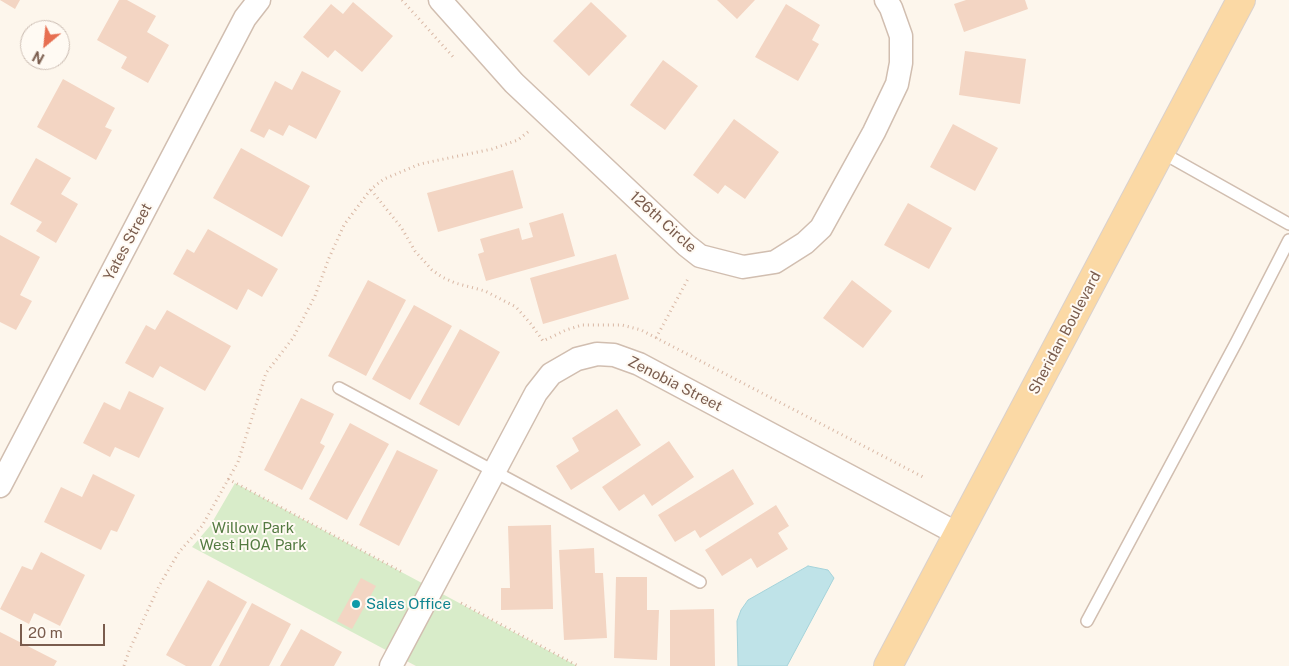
<!DOCTYPE html>
<style>
body{margin:0}
#map{position:relative;width:1289px;height:666px;overflow:hidden;background:#fdf6ec;font-family:"Public Sans",sans-serif}
canvas{display:block}
.north{position:absolute;left:20px;top:20px;width:50px;height:50px;box-sizing:border-box;background:#fffaf3;border:1px solid #cabbb1;border-radius:50%;rotate:208deg;font-size:14px;font-weight:700;line-height:20px;text-align:center;color:#7a5c4d}
.north::after{content:'';display:block;margin:auto;width:18px;height:22px;background:#e76f51;clip-path:polygon(50% 0,100% 100%,50% 72%,0 100%)}
.scale{position:absolute;left:20px;top:624px;width:85px;height:22px;box-sizing:border-box;border:2px solid #7a5c4d;border-top:0;padding-left:6px;font-size:15px;line-height:18px;white-space:nowrap;color:#7a5c4d;-webkit-text-stroke:4px #fffaf3;paint-order:stroke}
</style>
<div id="map">
<canvas width="1289" height="666"></canvas>
<div class="north">N</div>
<div class="scale">20 m</div>
</div>
<script>
const ctx = document.querySelector('canvas').getContext('2d');
ctx.lineJoin = 'round';
function paint(path, color) { ctx.fillStyle = color; ctx.fill(path, 'evenodd'); }
const poly = rows => new Path2D(rows.map(r => 'M' + r).join(''));
function stroke(path, color, width, dash) { ctx.strokeStyle = color; ctx.lineWidth = width; ctx.lineCap = dash ? 'butt' : 'round'; ctx.setLineDash(dash || []); ctx.stroke(path); }
function write(font, color, halo, rows, align = 'center') {
  ctx.font = font + ' "Public Sans",sans-serif'; ctx.lineWidth = 4; ctx.setLineDash([]); ctx.textBaseline = 'middle'; ctx.strokeStyle = halo; ctx.fillStyle = color; for (const [text, x, y, turn = 0] of rows) {
    ctx.save(); ctx.translate(x, y); ctx.rotate((+turn || 0) * Math.PI / 180); ctx.textAlign = isNaN(turn) ? turn : align; if (halo) ctx.strokeText(text, 0, 0); ctx.fillText(text, 0, 0); ctx.restore();
  }
}
paint(poly([
 [235,483,577,666,416,666,192,547,210,526]
]), '#d8ecc9');
const water = poly([
 [808,566,828,570,834,578,787,666,738,666,737,621,741,610,748,600,808,566]
]);
paint(water, '#bfe3e8');
stroke(water, '#a5d3da', 1);
paint(poly([
 [0,0,20,0,15,9],
 [119,0,127,0,156,16,147,32,169,45,148,83,121,68,127,57,97,40],
 [717,0,755,0,737,19],
 [966,0,1025,0,1028,9,964,32,954,4],
 [353,2,393,36,362,72,335,50,328,58,303,37,331,4,343,14],
 [591,2,627,36,589,76,553,41],
 [786,4,820,25,812,40,819,44,798,81,755,57],
 [965,51,1026,59,1020,104,959,95],
 [663,60,698,86,665,130,630,105],
 [302,71,341,91,316,139,289,125,283,136,269,129,264,138,250,131,275,81,292,90],
 [63,79,115,108,105,127,112,130,96,160,37,127],
 [734,119,779,152,745,199,725,185,718,194,693,175],
 [953,124,998,148,975,191,930,167],
 [241,148,310,186,282,237,213,198],
 [36,158,71,178,61,194,78,204,56,243,36,231,42,222,10,204],
 [513,170,523,208,438,232,427,193],
 [908,203,952,228,929,269,884,245],
 [563,213,575,256,486,281,478,254,484,252,480,239,519,228,522,240,533,237,529,223],
 [208,229,278,269,262,297,248,289,237,310,173,274,187,249,194,253],
 [0,235,40,257,20,295,32,301,16,330,0,322],
 [616,254,629,299,543,324,530,278],
 [368,280,406,300,366,376,328,356],
 [852,280,892,311,863,348,823,318],
 [414,305,452,326,410,400,372,379],
 [167,310,231,346,205,391,160,366,153,378,125,363,146,325,155,330],
 [460,329,500,352,459,426,419,404],
 [129,391,164,408,139,458,115,447,110,457,83,443,104,402,120,410],
 [301,398,334,414,320,443,325,446,302,490,264,470],
 [617,409,641,445,571,490,556,466,579,451,572,438],
 [350,423,389,444,347,520,309,499],
 [669,441,694,477,652,506,644,494,619,511,602,487],
 [397,450,438,470,399,546,359,525],
 [733,469,754,504,700,538,695,530,675,542,658,515],
 [93,474,135,495,117,532,111,530,101,550,44,522,61,487,82,497],
 [776,505,789,526,778,533,788,549,757,568,751,558,722,576,705,550],
 [551,525,553,609,501,610,501,588,510,588,508,526],
 [594,548,595,573,603,573,607,638,564,640,559,550],
 [41,552,85,575,60,626,34,613,29,624,0,609,22,566,32,570],
 [616,577,647,577,647,610,659,610,657,660,614,658],
 [361,578,376,586,352,629,337,621],
 [208,580,247,602,211,666,186,666,166,655],
 [252,603,291,624,269,666,219,666],
 [714,609,715,666,670,666,670,610],
 [301,629,342,652,334,666,280,666],
 [0,632,57,661,54,666,0,666]
]), '#f3d5c3');
const lane = poly([
 [1161,152,1289,224],
 [339,388,700,582],
 [1087,621,1237,341,1289,240]
]);
const street = poly([
 [440,0,514,83,686,245,700,256,743,267,775,262,805,243,821,228,874,132,897,84,901,63,901,36,891,8,886,0],
 [0,486,245,18,259,0],
 [391,666,536,393,551,374,577,359,597,354,614,355,639,364,958,534]
]);
const primary = poly([
 [888,666,1241,0]
]);
stroke(lane, '#d1beb0', 14);
stroke(street, '#d1beb0', 25);
stroke(primary, '#dad1cd', 30);
stroke(poly([
 [402,0,455,59],
 [371,190,401,227,415,251,432,270,442,277,455,283,485,291,516,307,531,324,543,341,566,330,582,325,622,325,641,330,925,478],
 [656,338,689,277],
 [228,479,404,573],
 [461,603,578,666],
 [124,666,129,651,159,586,179,552,202,526,238,462,266,373,293,338,315,296,329,258,344,225,371,189,384,179,420,164,492,149,518,140,529,131]
]), '#d9b8a5', 3, [1, 4]);
stroke(lane, '#fff', 11);
stroke(street, '#fff', 22);
stroke(primary, '#fbd9a5', 28);
for (const [x, y, r, color] of [
 [356,604,5,"#0f9aa8"]
]) { const dot = new Path2D(); dot.arc(x, y, r, 0, 2 * Math.PI); ctx.fillStyle = color; ctx.fill(dot); stroke(dot, '#fffaf3', 2); }
write('15px', '#7a5c4d', '#fffaf3', [
 ["126th Circle",663,222,42],
 ["Yates Street",128,242,-62],
 ["Sheridan Boulevard",1065,333,-62],
 ["Zenobia Street",675,384,27]
]);
write('15px', '#537a41', '#fffaf3', [
 ["Willow Park",253,528],
 ["West HOA Park",253,545]
]);
write('15px', '#0d838f', '#fffaf3', [
 ["Sales Office",366,604]
], 'left');
</script>
